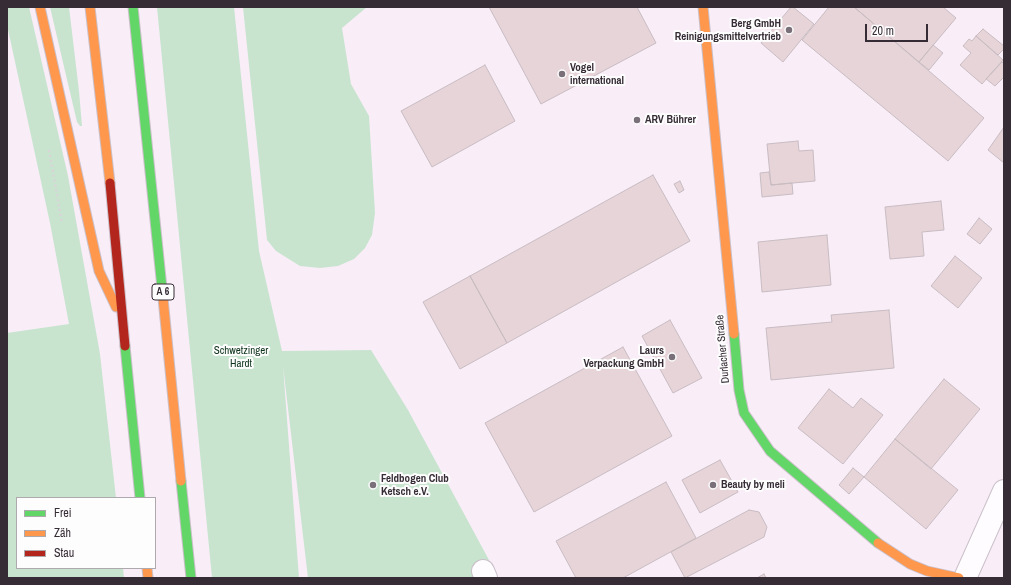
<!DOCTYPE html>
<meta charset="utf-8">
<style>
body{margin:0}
#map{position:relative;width:1011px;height:585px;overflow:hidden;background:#f9edf8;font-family:"Archivo Narrow",sans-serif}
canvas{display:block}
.frame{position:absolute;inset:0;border:8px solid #362c35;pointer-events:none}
.legend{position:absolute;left:16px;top:497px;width:140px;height:72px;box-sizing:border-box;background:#fdfdfd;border:1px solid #ada9ad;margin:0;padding:5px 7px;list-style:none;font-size:12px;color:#362c35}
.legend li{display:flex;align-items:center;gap:8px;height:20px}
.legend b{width:20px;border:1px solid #ada9ad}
.scale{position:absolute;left:865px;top:24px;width:63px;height:18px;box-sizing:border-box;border:2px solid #362c35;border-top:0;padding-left:5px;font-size:12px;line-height:14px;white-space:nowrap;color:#362c35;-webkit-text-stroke:3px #fdfdfd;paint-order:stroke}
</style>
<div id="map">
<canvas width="1011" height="585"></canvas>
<div class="frame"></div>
<ul class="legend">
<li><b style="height:5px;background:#63d668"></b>Frei</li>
<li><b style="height:5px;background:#ff974d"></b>Zäh</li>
<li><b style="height:5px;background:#b3261e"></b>Stau</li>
</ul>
<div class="scale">20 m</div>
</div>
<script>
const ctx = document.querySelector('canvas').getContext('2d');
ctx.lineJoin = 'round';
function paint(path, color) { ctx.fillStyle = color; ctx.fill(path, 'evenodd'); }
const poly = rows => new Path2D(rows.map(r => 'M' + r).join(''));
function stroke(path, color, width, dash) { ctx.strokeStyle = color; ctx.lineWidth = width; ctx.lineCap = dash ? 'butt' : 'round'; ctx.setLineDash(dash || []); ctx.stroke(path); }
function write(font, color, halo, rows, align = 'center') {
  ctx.font = font + ' "Archivo Narrow",sans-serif'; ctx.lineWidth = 4; ctx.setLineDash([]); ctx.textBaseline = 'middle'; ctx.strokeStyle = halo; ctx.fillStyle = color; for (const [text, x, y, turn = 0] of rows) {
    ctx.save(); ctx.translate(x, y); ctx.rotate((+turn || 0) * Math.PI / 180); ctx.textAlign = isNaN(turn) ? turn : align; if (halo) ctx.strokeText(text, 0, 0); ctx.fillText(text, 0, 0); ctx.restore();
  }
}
paint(poly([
 [7,7,29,7,68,176,100,354,116,498,17,498,17,568,123,568,124,578,7,578,7,333,69,324,50,223,7,25],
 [50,7,69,7,79,91,82,126,80,126,77,122],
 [157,7,234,7,259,251,282,351,371,350,408,410,489,560,478,578,308,578,283,366,299,578,212,578],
 [243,7,367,7,342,28,351,84,369,116,375,213,372,235,365,248,354,259,338,266,320,268,300,266,276,251,267,240]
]), '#c8e4cf');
const building = poly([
 [489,7,637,7,656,43,541,104,489,7],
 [791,7,793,7,814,24,783,62,761,43,791,7],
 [829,7,854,7,984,118,948,161,802,40,829,7],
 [854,7,943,7,956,18,919,62,854,7],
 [983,29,1004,46,1004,49,998,55,976,36,983,29],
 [976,36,1003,60,982,84,960,65,971,53,963,46,969,39,972,41,976,36],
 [933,45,943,53,929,70,919,62,933,45],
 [1002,62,1004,64,1004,77,995,86,986,79,1002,62],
 [485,65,515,121,432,167,401,111,485,65],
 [1004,127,1004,163,988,150,1004,127],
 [798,141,799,151,813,150,815,181,771,185,767,144,798,141],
 [769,172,771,185,792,183,793,194,762,197,760,173,769,172],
 [653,175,690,241,507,343,470,276,653,175],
 [680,181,684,190,679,193,674,184,680,181],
 [941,201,944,230,922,232,924,256,890,259,885,207,941,201],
 [979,218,992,229,980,244,967,234,979,218],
 [827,235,831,285,762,292,758,242,827,235],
 [955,256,982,278,958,308,931,286,955,256],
 [470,276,507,343,460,369,423,302,470,276],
 [889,310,894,368,771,380,766,328,832,322,831,315,889,310],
 [670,320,702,378,673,393,642,336,670,320],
 [623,347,672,436,534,512,485,423,623,347],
 [944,379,980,409,931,469,895,439,944,379],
 [829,389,853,408,861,398,883,415,843,464,798,428,829,389],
 [895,439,958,490,926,529,864,477,895,439],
 [720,460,738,492,700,513,682,480,720,460],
 [853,468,864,477,849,494,839,485,853,468],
 [666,482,696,538,623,578,576,578,556,541,666,482],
 [749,510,759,512,767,527,764,537,685,578,671,552,749,510],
 [764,574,766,578,757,578,764,574]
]);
paint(building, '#e6d4d9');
stroke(building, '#c8bcc1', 1);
const street = poly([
 [483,571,486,578],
 [965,578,1004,491]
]);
const fast = poly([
 [133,7,162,288],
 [734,334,739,390,744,413,770,451,878,543],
 [125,346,140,498],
 [181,481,191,578]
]);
const slow = poly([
 [40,7,99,271,116,307],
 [90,7,110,183],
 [703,7,734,334],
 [162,288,181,481],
 [878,543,910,564,927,571,959,578],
 [147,568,148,578]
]);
const jam = poly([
 [110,183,125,346]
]);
stroke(street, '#cac0c9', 24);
stroke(fast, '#cac0c9', 11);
stroke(slow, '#cac0c9', 11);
stroke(jam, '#cac0c9', 11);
stroke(poly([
 [49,150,62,223]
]), '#d9d4d8', 2.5, [2, 3]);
stroke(street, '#fefcfe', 22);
stroke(fast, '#63d668', 9);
stroke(slow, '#ff974d', 9);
stroke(jam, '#b3261e', 9);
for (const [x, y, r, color] of [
 [789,30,4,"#7a7079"],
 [562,74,4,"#7a7079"],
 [637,120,4,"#7a7079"],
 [672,357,4,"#7a7079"],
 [373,485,4,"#7a7079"],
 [713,485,4,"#7a7079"]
]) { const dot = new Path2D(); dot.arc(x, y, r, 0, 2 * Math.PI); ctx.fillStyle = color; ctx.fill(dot); stroke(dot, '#fdfdfd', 1.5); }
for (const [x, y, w] of [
 [163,292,22]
]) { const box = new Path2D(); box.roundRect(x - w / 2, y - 8, w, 16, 3); ctx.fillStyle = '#fdfdfd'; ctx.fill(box); stroke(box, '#362c35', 1); }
write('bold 10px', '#362c35', null, [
 ["A 6",163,292]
]);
write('bold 11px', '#362c35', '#fdfdfd', [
 ["Berg GmbH",781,24,"right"],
 ["Reinigungsmittelvertrieb",781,37,"right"],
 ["Vogel",570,68],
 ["international",570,81],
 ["ARV Bührer",645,120],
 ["Laurs",664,351,"right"],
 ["Verpackung GmbH",664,364,"right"],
 ["Feldbogen Club",381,479],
 ["Ketsch e.V.",381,492],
 ["Beauty by meli",721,485]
], 'left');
write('11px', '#362c35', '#fdfdfd', [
 ["Durlacher Straße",723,349,-95]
]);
write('11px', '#0e331b', '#fdfdfd', [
 ["Schwetzinger",241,351],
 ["Hardt",241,364]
]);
</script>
